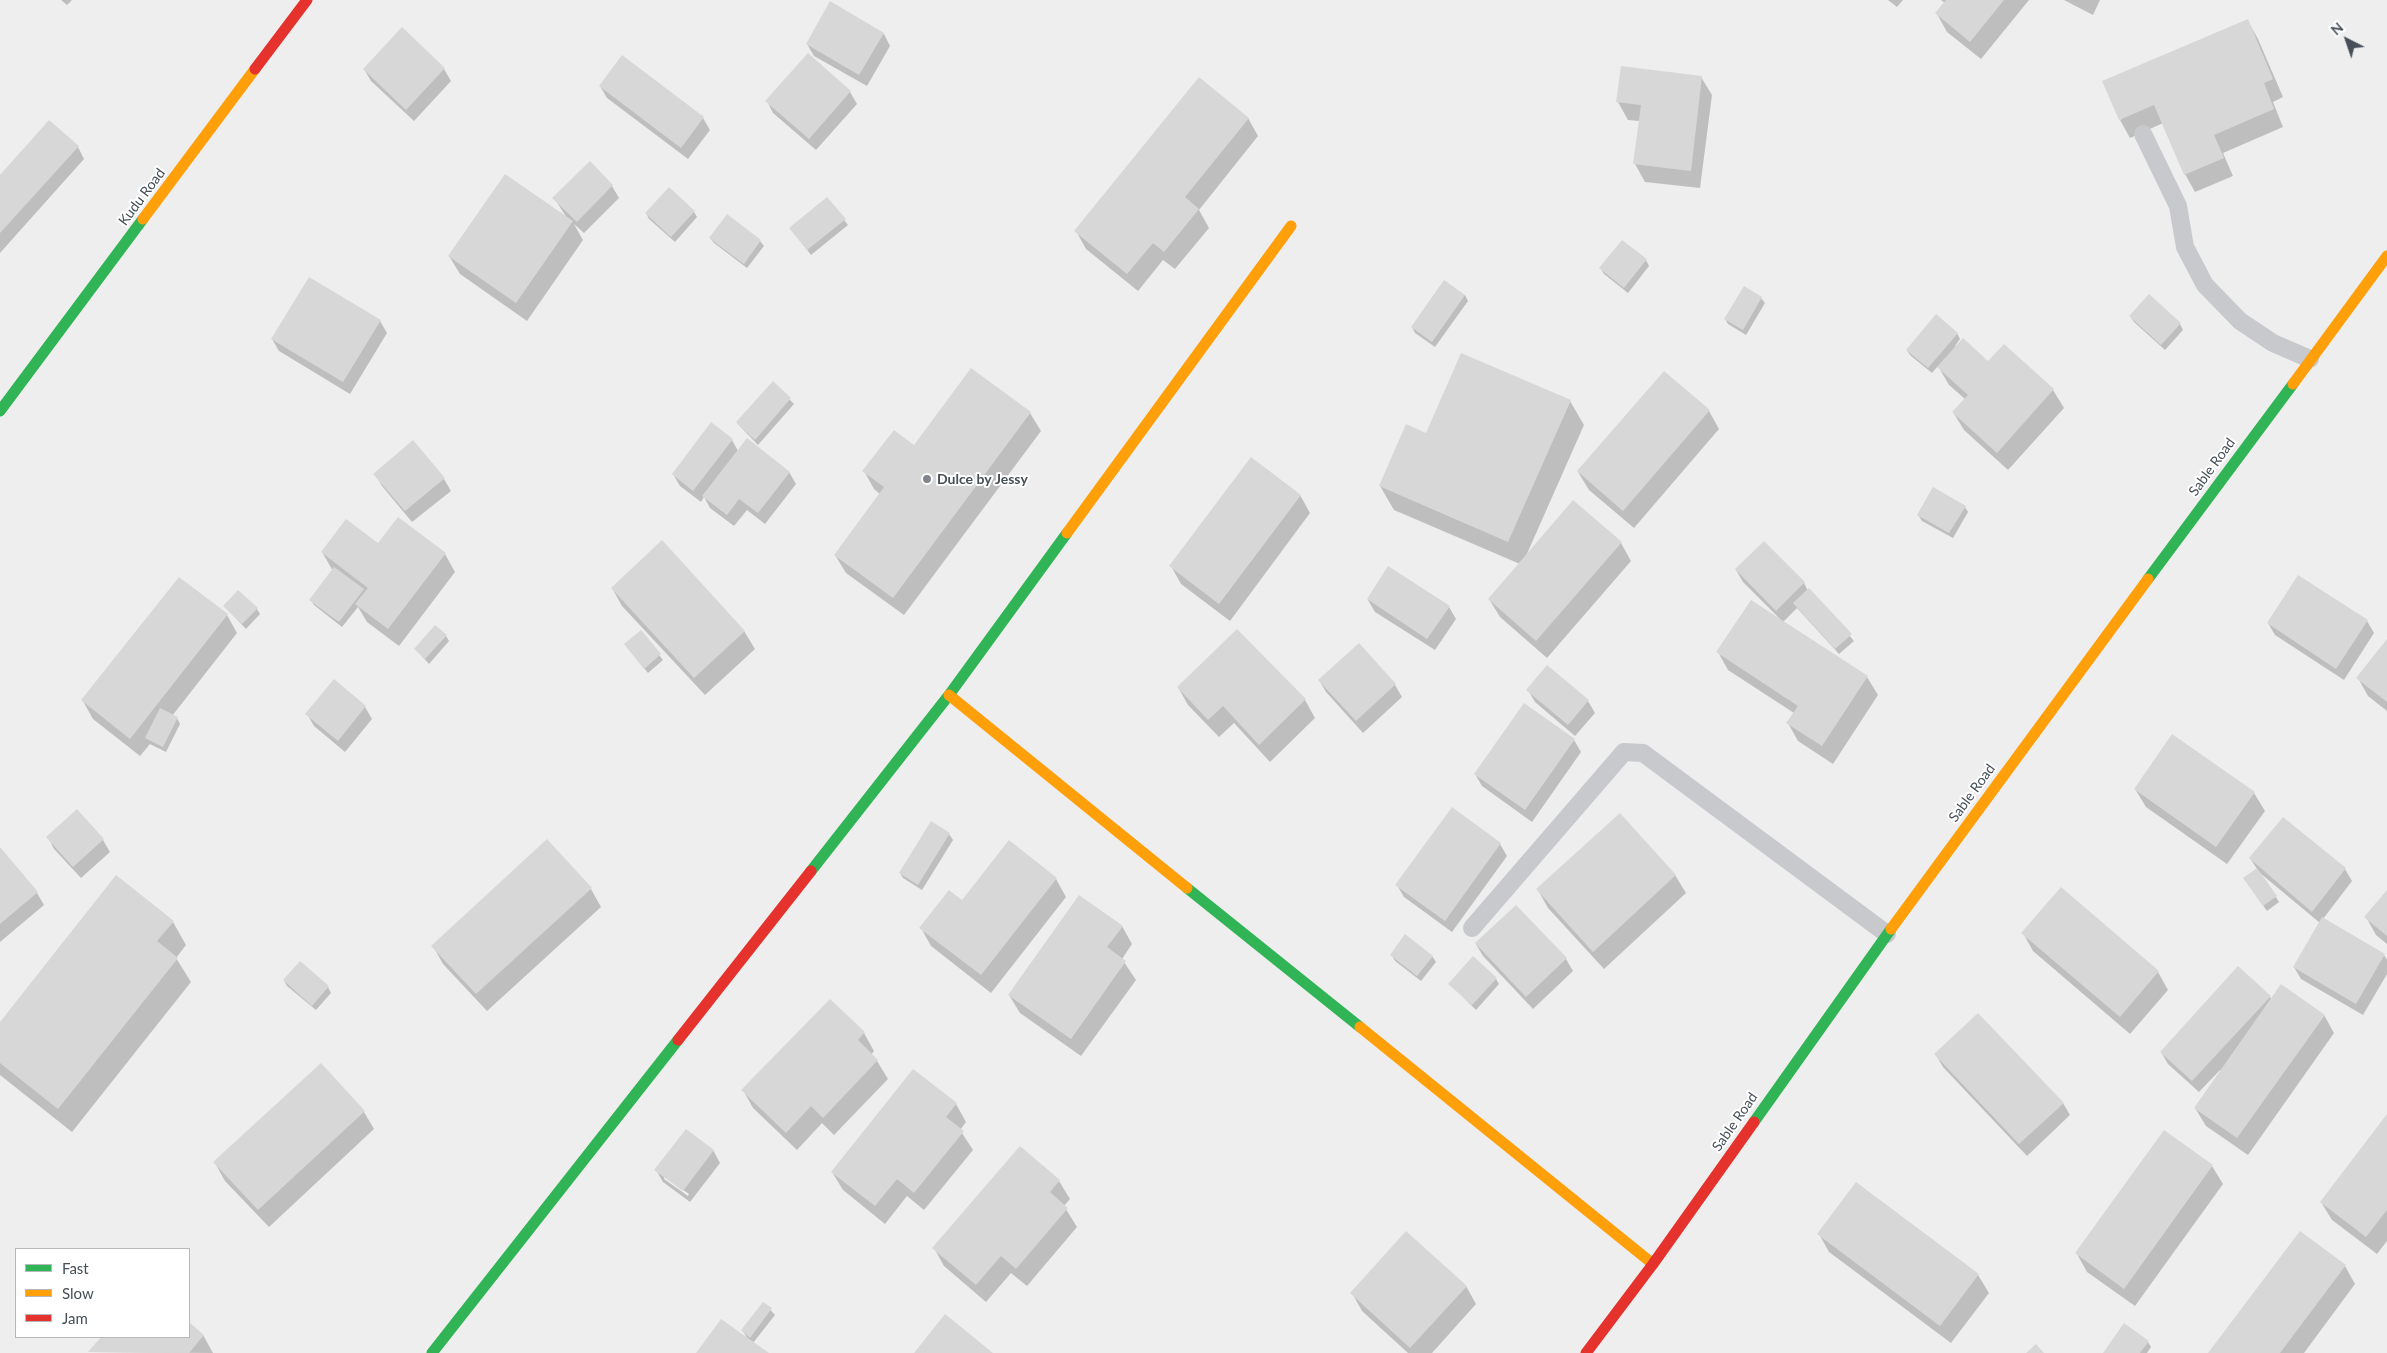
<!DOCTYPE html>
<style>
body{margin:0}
#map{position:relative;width:2387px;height:1353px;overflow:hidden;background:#eee;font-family:Lato,sans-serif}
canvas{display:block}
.legend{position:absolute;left:15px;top:1248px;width:175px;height:90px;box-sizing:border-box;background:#fff;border:1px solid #b5b9bc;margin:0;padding:6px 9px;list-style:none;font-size:15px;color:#464f58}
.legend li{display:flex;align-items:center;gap:10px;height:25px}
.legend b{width:25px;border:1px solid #b5b9bc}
.north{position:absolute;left:2322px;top:15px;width:50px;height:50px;-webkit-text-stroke:4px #fff;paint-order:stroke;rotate:319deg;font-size:14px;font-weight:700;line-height:20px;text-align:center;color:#464f58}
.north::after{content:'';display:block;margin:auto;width:18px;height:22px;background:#464f58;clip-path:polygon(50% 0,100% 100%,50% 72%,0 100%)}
</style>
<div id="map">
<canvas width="2387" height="1353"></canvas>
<ul class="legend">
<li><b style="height:6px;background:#30b455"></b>Fast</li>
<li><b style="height:6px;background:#ff9f0a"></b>Slow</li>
<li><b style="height:6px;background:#e5322d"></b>Jam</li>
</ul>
<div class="north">N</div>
</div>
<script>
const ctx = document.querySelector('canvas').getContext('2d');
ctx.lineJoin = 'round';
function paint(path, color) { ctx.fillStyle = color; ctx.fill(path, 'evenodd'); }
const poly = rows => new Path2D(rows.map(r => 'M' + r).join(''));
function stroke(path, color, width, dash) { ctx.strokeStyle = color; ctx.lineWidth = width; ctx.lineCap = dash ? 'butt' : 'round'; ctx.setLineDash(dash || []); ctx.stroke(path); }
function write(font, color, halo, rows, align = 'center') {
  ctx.font = font + ' Lato,sans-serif'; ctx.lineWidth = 4; ctx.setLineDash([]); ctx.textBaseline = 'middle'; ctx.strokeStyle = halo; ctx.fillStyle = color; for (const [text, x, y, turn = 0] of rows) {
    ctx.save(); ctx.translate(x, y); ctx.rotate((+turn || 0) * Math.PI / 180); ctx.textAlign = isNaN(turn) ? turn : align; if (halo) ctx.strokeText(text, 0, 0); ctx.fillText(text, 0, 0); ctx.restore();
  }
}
paint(poly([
 [61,0,72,0,67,5],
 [1888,0,1903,0,1897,7],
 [1941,0,2029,0,1981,59,1947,32,1937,14,1945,3],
 [2064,0,2100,0,2093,15],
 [2248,21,2258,39,2283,97,2273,102,2283,127,2223,153,2233,176,2195,192,2185,174,2163,123,2130,138,2120,120],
 [884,34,890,46,867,86,814,56,807,44],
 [364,69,444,69,451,81,414,121,371,81],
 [1701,77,1712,95,1700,188,1645,182,1635,164,1640,121,1628,120,1618,102],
 [600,86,703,118,710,130,688,159,607,98],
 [850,92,857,104,816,150,773,113,767,101],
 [1248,118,1258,136,1199,210,1209,228,1175,269,1163,260,1138,291,1086,249,1076,231],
 [78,147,84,159,0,253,0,177],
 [590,163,612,186,619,198,584,233,574,224,583,240,527,321,460,274,449,256,567,218,554,198],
 [827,198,848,225,811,255,791,229],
 [694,212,697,217,675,242,649,219,646,213],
 [710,238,760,241,764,246,747,268,714,243],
 [1646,260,1649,266,1628,293,1604,274,1601,269],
 [1465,295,1468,301,1435,347,1415,333,1412,327],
 [1761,298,1765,303,1746,335,1728,324,1725,319],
 [2130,316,2180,324,2183,330,2165,350,2134,322],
 [380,321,387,333,350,394,279,351,272,339],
 [1957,333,1960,339,1955,346,1989,362,2004,346,2053,390,2064,408,2008,470,1964,430,1953,412,1965,399,1949,385,1938,366,1932,373,1911,356,1907,351],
 [773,383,794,404,758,445,737,423],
 [1570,401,1584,425,1526,556,1621,543,1631,561,1547,658,1500,617,1489,599,1520,564,1394,510,1380,486,1427,434],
 [1709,411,1719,429,1634,528,1589,490,1578,472],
 [1030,413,1041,431,904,615,846,573,835,555,880,494,874,489,864,471,914,447],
 [732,440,738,451,789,472,796,484,765,524,747,510,734,526,710,508,704,497,701,502,680,486,673,474],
 [375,474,444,479,451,491,412,522,382,486],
 [1300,495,1310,513,1230,621,1181,584,1171,566],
 [1965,507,1968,512,1953,538,1922,521,1918,515],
 [378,545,445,554,455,572,399,646,367,622,358,607,342,627,314,605,311,600,333,571,322,552],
 [1736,570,1804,583,1808,591,1809,590,1854,641,1839,654,1797,608,1783,622,1867,677,1878,695,1833,764,1798,741,1788,723,1794,713,1728,670,1718,652,1780,619,1743,582],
 [2298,576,2367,621,2374,633,2344,680,2275,635,2268,623],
 [612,588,744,631,755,649,705,695,622,606],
 [1368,600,1449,607,1456,619,1435,650,1375,612],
 [224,606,257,609,260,614,246,629],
 [227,615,237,633,172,716,177,718,180,724,166,752,150,744,140,756,93,719,83,701],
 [1237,630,1305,700,1315,718,1270,762,1234,723,1219,737,1188,705,1178,687],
 [641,632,663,660,648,673,626,645],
 [446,636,449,641,429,664,415,649],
 [2387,641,2387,711,2368,696,2358,678],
 [1358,645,1395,685,1402,697,1363,733,1326,692,1319,680],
 [334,681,365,707,372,719,345,752,314,726,307,714],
 [1528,690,1588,701,1595,713,1575,736,1535,702],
 [2173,736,2254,793,2265,811,2227,864,2146,807,2135,789],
 [1574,740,1581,752,1532,822,1482,786,1475,774],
 [2283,818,2345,869,2352,881,2323,919,2384,955,2387,960,2387,974,2363,1015,2301,979,2294,967,2320,923,2260,873,2279,902,2267,911,2248,884,2257,869,2250,858],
 [931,823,949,834,953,840,922,890,903,878,900,873],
 [48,837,103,840,110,852,81,878,54,849],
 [1500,844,1507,856,1452,932,1404,897,1397,885],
 [0,849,37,893,44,905,0,942],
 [1675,875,1686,893,1604,969,1548,908,1538,890],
 [1056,879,1066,897,991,993,931,946,921,928,962,902],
 [591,889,601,907,487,1011,443,964,433,946],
 [2387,892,2387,944,2376,935,2366,917],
 [1516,906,1566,959,1573,971,1533,1009,1483,956,1476,944],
 [173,922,186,945,176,958,191,982,72,1132,0,1075,0,1024],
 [1122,926,1132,944,1122,959,1136,980,1081,1056,1020,1013,1009,995],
 [2023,933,2158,972,2168,990,2130,1034,2033,951],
 [1392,955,1432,956,1436,962,1421,981,1395,961],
 [1496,979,1499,984,1476,1010,1450,984],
 [284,980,328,987,331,993,316,1010,287,986],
 [2270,997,2272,1000,2324,1015,2334,1033,2248,1155,2206,1126,2195,1108,2221,1071,2220,1070,2199,1092,2168,1064,2161,1052],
 [864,1033,874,1051,871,1055,877,1061,888,1079,834,1135,822,1123,797,1150,753,1108,743,1090],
 [1936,1055,2063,1103,2070,1115,2027,1156,1943,1067],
 [956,1104,966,1122,960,1130,973,1150,924,1210,907,1196,885,1224,843,1190,832,1172],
 [364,1112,374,1129,269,1227,225,1181,215,1163],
 [2387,1116,2387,1241,2377,1254,2332,1220,2321,1202],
 [1020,1147,1059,1181,1070,1199,1064,1206,1077,1227,1027,1286,1011,1273,986,1302,944,1266,934,1248],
 [713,1150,720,1163,690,1202,663,1182,656,1170],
 [664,1176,689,1194,688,1196,664,1179],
 [2212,1166,2223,1184,2135,1306,2087,1272,2077,1254],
 [1856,1184,1978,1275,1989,1293,1951,1343,1829,1252,1819,1234],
 [2345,1266,2355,1284,2304,1353,2210,1353],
 [1466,1286,1476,1304,1432,1353,1408,1353,1362,1311,1352,1293],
 [764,1303,775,1315,753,1343,767,1353,698,1353,748,1339,742,1330],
 [189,1324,203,1335,213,1353,90,1352,102,1337,189,1337],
 [2148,1342,2151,1347,2147,1353,2104,1353]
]), '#0003');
paint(poly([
 [1946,0,2004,0,1970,42,1935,13],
 [830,1,884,33,859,75,806,44],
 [2248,19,2273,79,2264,83,2274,109,2214,135,2224,158,2184,175,2154,105,2119,120,2102,81],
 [402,27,445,68,406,110,363,69],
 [808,53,851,91,809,139,765,101],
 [622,55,704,117,681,148,599,86],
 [1621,66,1702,76,1691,171,1633,164,1641,105,1616,102],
 [1199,77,1249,118,1185,197,1199,209,1164,252,1153,243,1127,274,1074,231],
 [49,120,79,146,0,233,0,175],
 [590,161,613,185,577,222,552,198],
 [505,174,573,221,516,303,448,256],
 [669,187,695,211,671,237,645,213],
 [827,197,846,219,807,250,789,228],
 [727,214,761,240,744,264,709,238],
 [1622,240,1647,259,1624,288,1599,268],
 [309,277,381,320,343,382,271,339],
 [1444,280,1465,295,1432,342,1411,327],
 [1744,286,1762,297,1743,330,1724,319],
 [2149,294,2181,323,2161,345,2129,316],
 [1936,314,1958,333,1928,368,1906,350],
 [1963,338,1988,361,2004,344,2054,389,1997,453,1952,412,1968,395,1937,367],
 [1461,353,1571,400,1508,542,1379,486,1406,424,1426,433],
 [971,368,1031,412,893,598,834,555,884,487,862,471,894,430,914,445],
 [1664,371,1710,410,1623,511,1577,471],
 [773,381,791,398,755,440,736,422],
 [711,422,733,439,693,491,672,474],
 [747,438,790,472,758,513,739,499,727,515,702,496],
 [413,440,445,478,405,511,373,474],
 [1251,457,1301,495,1219,604,1169,566],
 [1933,487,1966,506,1949,533,1917,515],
 [1573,500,1622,542,1536,641,1488,599],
 [398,517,446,553,388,629,355,604,368,588,321,552,346,519,378,543],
 [662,540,745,631,694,678,611,588],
 [1764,541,1805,582,1776,611,1735,569],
 [1388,566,1450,606,1427,639,1367,599],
 [334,567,364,589,339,622,309,600],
 [2298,575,2368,620,2336,669,2267,623],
 [179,577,228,614,130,739,81,700],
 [1809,588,1852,634,1835,649,1793,603],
 [238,590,258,608,242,624,223,606],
 [1751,600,1868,676,1822,746,1786,723,1798,706,1716,652],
 [435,625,447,635,425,659,414,649],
 [1237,629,1306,699,1259,745,1223,706,1208,720,1177,687],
 [641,630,661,654,644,669,624,644],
 [2387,639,2387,702,2356,678],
 [1359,643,1396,684,1356,721,1318,680],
 [1547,665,1589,700,1568,725,1526,690],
 [334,679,366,706,338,741,305,714],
 [1524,703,1575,739,1525,810,1474,774],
 [160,708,178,717,163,747,145,738],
 [2172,734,2255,792,2216,847,2134,789],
 [1452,807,1501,843,1445,921,1395,885],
 [77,809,104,839,73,867,46,837],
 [1620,813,1676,875,1593,952,1536,889],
 [2283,817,2346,868,2312,912,2249,858],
 [931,821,950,833,918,885,899,873],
 [547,839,592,888,476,994,431,946],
 [1009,840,1057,878,981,975,919,928,949,890,962,900],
 [0,847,38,892,0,924],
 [2257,868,2277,896,2263,906,2243,878],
 [116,875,174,921,157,941,178,958,58,1109,0,1063,0,1022],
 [2061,887,2159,971,2120,1017,2021,933],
 [2387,890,2387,936,2364,917],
 [1079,895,1123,926,1107,947,1126,961,1071,1039,1008,995],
 [1516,905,1567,958,1526,997,1475,943],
 [2322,917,2385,954,2356,1004,2293,967],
 [1405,934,1433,956,1417,976,1390,955],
 [1473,956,1497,978,1472,1005,1448,984],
 [300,961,329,986,312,1006,283,980],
 [2238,966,2271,996,2192,1081,2160,1052],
 [2281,984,2325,1015,2237,1138,2194,1108],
 [830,999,865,1032,858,1040,878,1060,823,1118,811,1106,786,1133,741,1090],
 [1978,1013,2064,1103,2019,1144,1934,1054],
 [321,1063,365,1111,258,1210,213,1162],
 [913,1069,957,1103,946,1117,964,1131,914,1193,897,1179,875,1206,831,1172],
 [2387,1114,2387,1210,2366,1237,2320,1202],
 [686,1129,714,1150,683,1191,654,1170],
 [2164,1130,2213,1165,2124,1289,2075,1253],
 [1020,1146,1060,1180,1050,1192,1068,1208,1016,1269,1001,1256,976,1285,932,1248],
 [1856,1182,1979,1274,1940,1326,1817,1234],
 [1406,1231,1467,1286,1410,1348,1350,1293],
 [2300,1231,2346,1265,2280,1353,2208,1353],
 [763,1302,772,1308,750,1338,741,1330],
 [945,1314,993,1353,914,1353],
 [721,1319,769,1353,696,1353],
 [189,1322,204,1335,189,1353,88,1352,101,1337,189,1337],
 [2124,1323,2149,1341,2140,1353,2103,1353],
 [2036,1344,2044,1353,2026,1353]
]), '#d7d7d8');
stroke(poly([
 [2143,134,2178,206,2185,247,2205,285,2240,321,2273,343,2310,359],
 [1472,928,1624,752,1643,753,1887,934]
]), '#c8c9cc', 18);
stroke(poly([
 [0,411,143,219],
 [2148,579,2293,384],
 [811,871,949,695,1067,533],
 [1187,888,1360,1027],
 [1754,1122,1891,929],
 [432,1353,678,1040]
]), '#30b455', 11);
stroke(poly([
 [143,219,255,69],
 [2293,384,2387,256],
 [1067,533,1291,226],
 [949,695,1187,888],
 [1891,929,2148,579],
 [1360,1027,1653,1264]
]), '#ff9f0a', 11);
stroke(poly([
 [255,69,307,0],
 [678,1040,811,871],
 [1586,1353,1653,1264,1754,1122]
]), '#e5322d', 11);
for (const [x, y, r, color] of [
 [927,479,5,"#81878c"]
]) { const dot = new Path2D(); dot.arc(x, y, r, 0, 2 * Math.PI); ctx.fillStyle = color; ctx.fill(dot); stroke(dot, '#fff', 2); }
write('14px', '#464f58', '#fff', [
 ["Kudu Road",142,197,-53],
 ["Sable Road",2212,467,-54],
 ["Sable Road",1972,793,-54],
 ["Sable Road",1735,1122,-55]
]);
write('bold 14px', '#464f58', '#fff', [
 ["Dulce by Jessy",937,479]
], 'left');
</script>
